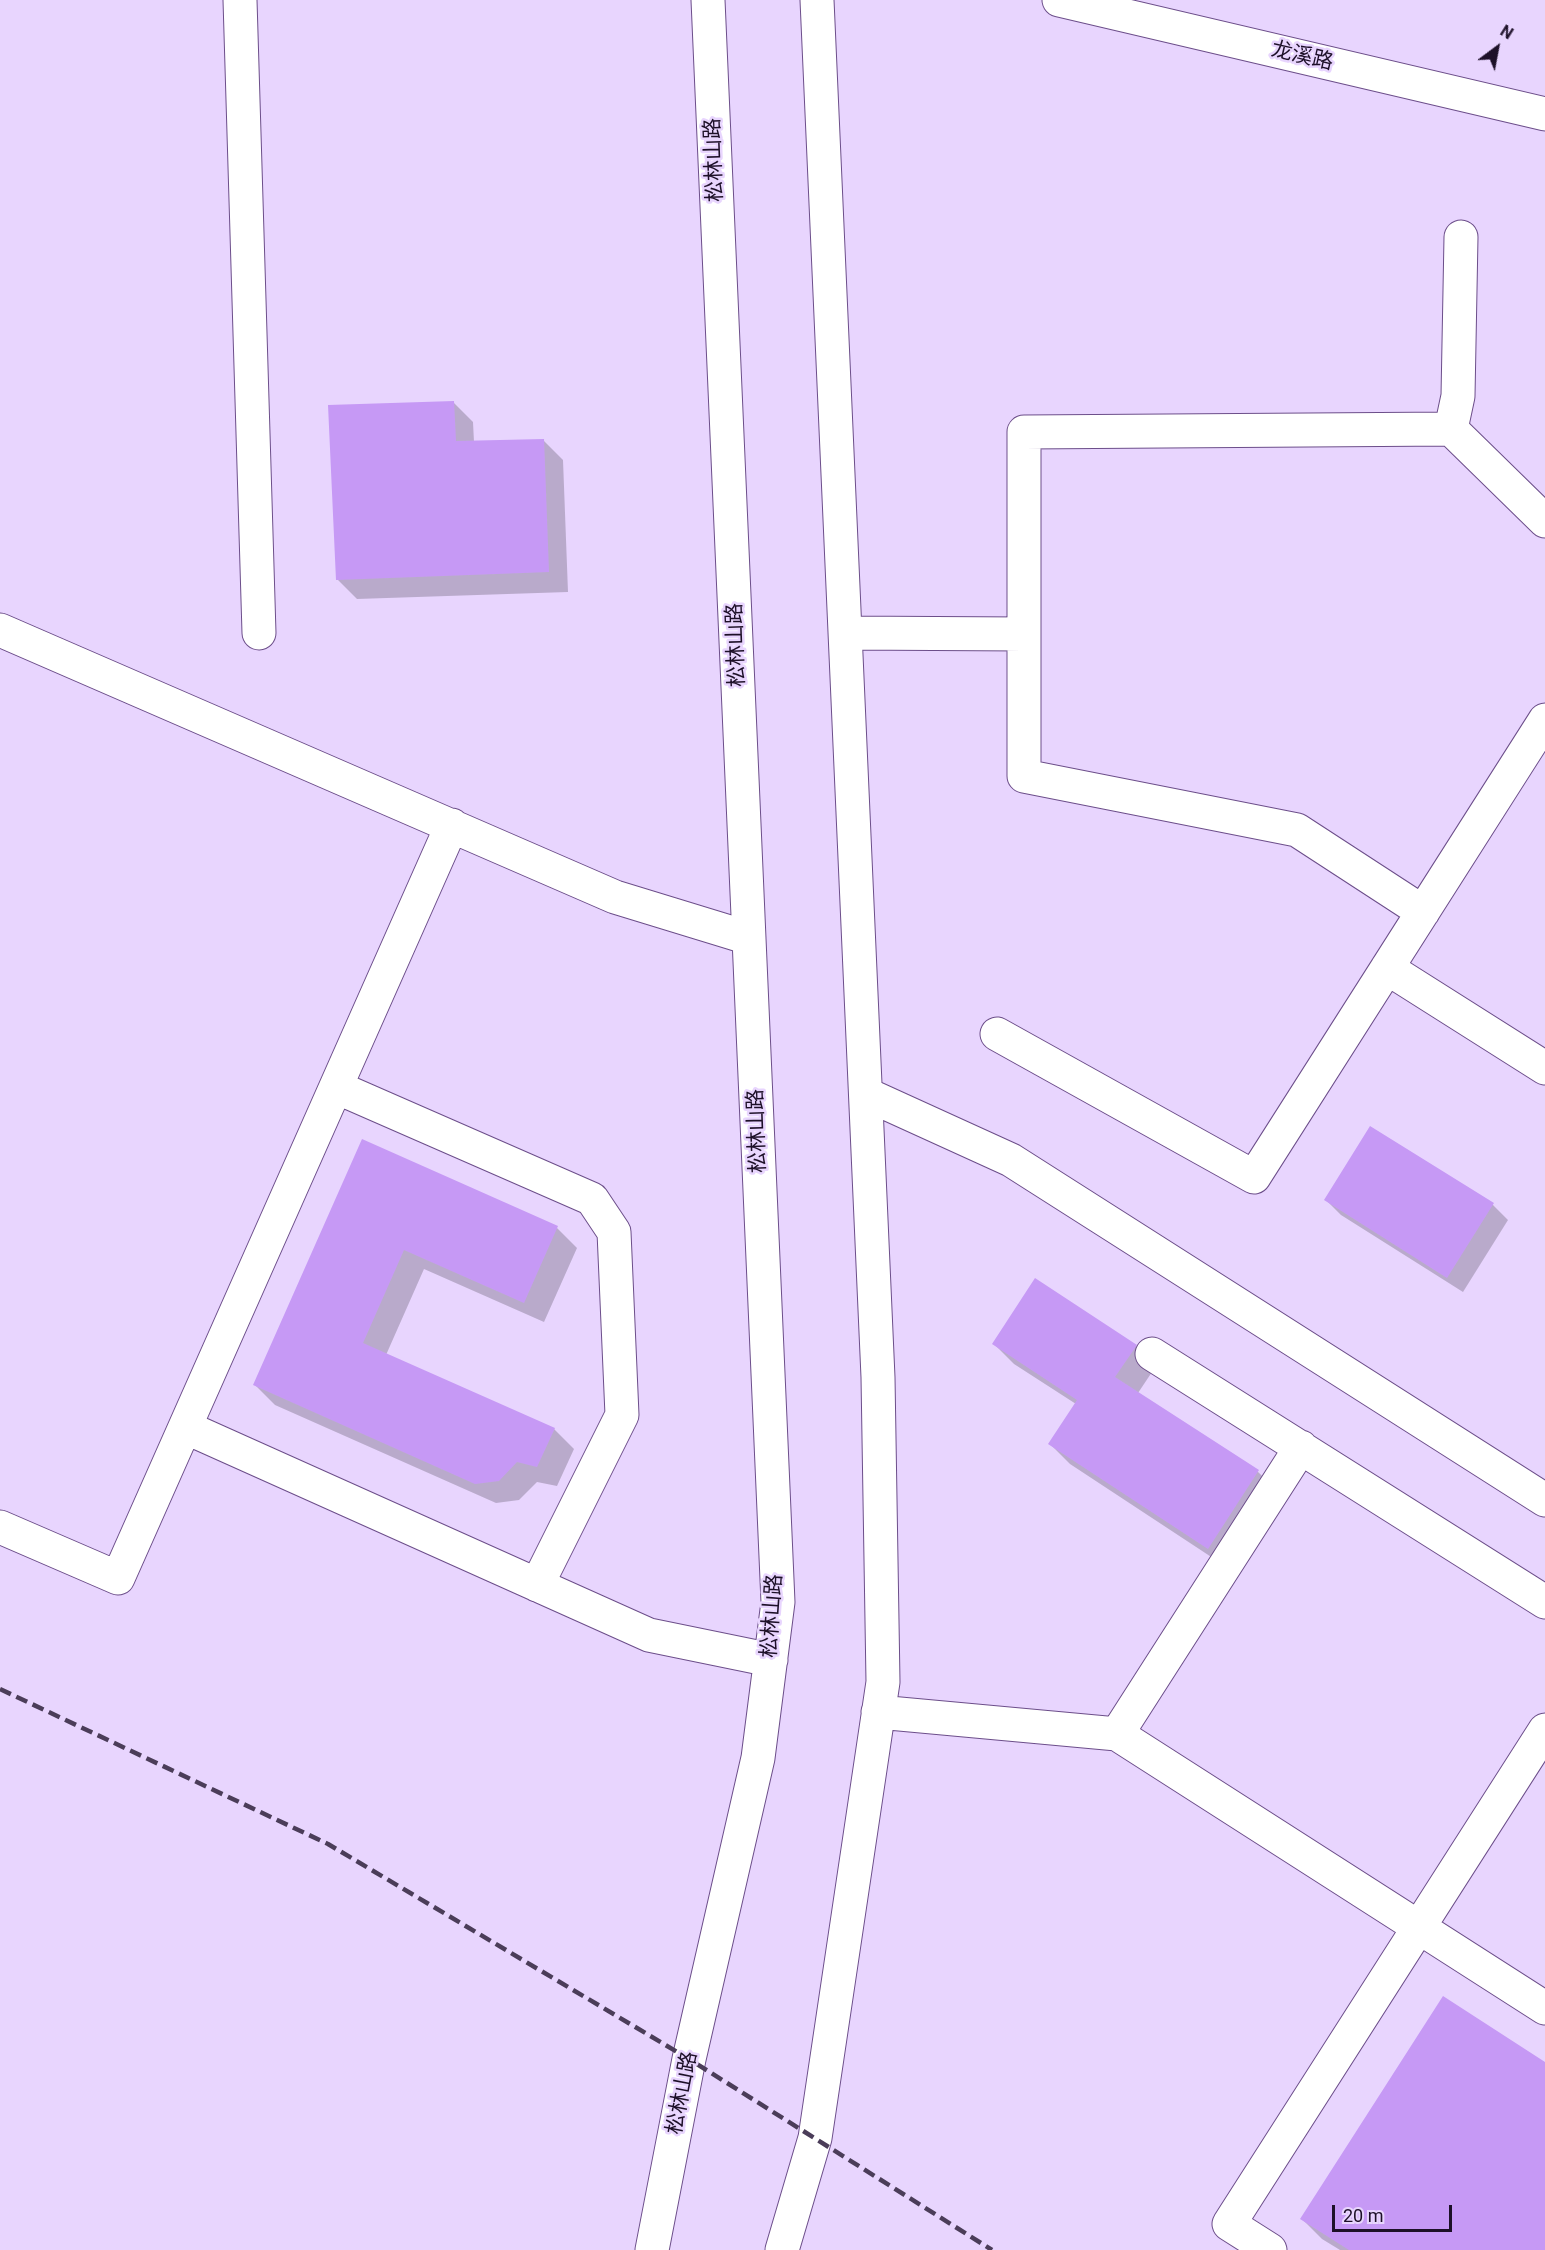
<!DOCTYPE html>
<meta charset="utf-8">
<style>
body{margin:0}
#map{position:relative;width:1545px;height:2250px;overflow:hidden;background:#e8d5fe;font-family:Roboto,sans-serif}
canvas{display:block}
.north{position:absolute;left:1467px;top:18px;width:60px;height:60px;-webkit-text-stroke:4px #e8d5fe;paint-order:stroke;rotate:32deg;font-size:16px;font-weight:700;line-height:24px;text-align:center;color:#1d1028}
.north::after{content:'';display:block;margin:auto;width:21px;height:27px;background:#1d1028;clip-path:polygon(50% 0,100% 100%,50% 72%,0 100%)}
.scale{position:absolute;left:1332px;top:2205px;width:120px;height:27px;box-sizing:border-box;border:3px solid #1d1028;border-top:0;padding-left:8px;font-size:18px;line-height:21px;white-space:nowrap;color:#1d1028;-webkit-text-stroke:4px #e8d5fe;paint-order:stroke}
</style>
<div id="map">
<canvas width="1545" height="2250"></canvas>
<div class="north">N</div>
<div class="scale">20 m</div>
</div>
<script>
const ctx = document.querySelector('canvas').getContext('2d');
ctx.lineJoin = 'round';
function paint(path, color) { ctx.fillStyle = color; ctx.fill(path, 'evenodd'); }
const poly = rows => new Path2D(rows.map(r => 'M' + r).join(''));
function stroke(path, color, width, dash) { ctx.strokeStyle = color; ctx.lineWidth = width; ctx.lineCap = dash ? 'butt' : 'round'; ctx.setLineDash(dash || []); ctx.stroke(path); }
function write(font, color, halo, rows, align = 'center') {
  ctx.font = font + ' Roboto,"Noto Sans SC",sans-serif'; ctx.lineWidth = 5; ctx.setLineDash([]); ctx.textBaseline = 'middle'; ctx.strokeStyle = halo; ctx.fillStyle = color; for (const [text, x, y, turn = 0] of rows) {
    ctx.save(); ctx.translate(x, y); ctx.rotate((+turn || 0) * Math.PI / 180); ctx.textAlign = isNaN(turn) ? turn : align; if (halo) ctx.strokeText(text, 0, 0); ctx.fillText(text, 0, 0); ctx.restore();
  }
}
paint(poly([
 [453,402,473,422,474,442,543,440,563,460,568,592,357,599,337,579],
 [363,1141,557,1228,577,1248,544,1322,424,1269,386,1355,554,1429,574,1449,557,1486,537,1482,519,1500,496,1503,275,1405,255,1385],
 [1326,1200,1493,1205,1508,1220,1463,1292,1341,1215],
 [994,1344,1136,1346,1156,1366,1138,1393,1258,1472,1278,1491,1228,1568,1070,1464,1050,1444,1076,1404,1014,1364],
 [1545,2064,1545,2250,1340,2250,1322,2239,1302,2219]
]), '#0003');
paint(poly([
 [454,401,456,441,544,439,549,572,336,580,328,405],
 [1370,1126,1494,1203,1447,1278,1324,1200],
 [362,1139,558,1226,524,1303,404,1250,363,1343,555,1428,537,1467,517,1462,499,1481,475,1484,253,1385],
 [1035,1278,1137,1345,1115,1377,1259,1470,1208,1549,1048,1444,1077,1400,992,1344],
 [1443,1996,1545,2062,1545,2250,1349,2250,1300,2219]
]), '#c699f5');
const minor = poly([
 [240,0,259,633],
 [1059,0,1545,114],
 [1451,429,1458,396,1461,237],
 [0,630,615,897,749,938],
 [845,633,1024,634],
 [1423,912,1297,830,1024,776,1024,432,1451,429,1545,521],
 [1387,968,1545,1068],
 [997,1034,1254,1177,1545,720],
 [336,1087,592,1199,614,1232,622,1415,537,1585],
 [866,1094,1011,1160,1545,1500],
 [1152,1354,1545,1602],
 [185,1427,649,1635,771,1660],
 [0,1527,118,1578,452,825],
 [878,1712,1117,1734,1545,2008],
 [1117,1734,1301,1447],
 [652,2250,689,2059,758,1758,778,1602,708,0],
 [782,2250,815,2138,883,1682,878,1377,817,0],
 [1270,2250,1229,2224,1545,1730]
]);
stroke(minor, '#6c4e8a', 35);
stroke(minor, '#fff', 33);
stroke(poly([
 [0,1689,328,1844,689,2059,992,2250]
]), '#4b3d59', 4.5, [12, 6]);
write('21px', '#1d1028', '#e8d5fe', [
 ["龙溪路",1302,57,13],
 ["松林山路",715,160,-92],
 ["松林山路",737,645,-92],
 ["松林山路",758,1131,-92],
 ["松林山路",773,1616,-86],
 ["松林山路",683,2093,-79]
]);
</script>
